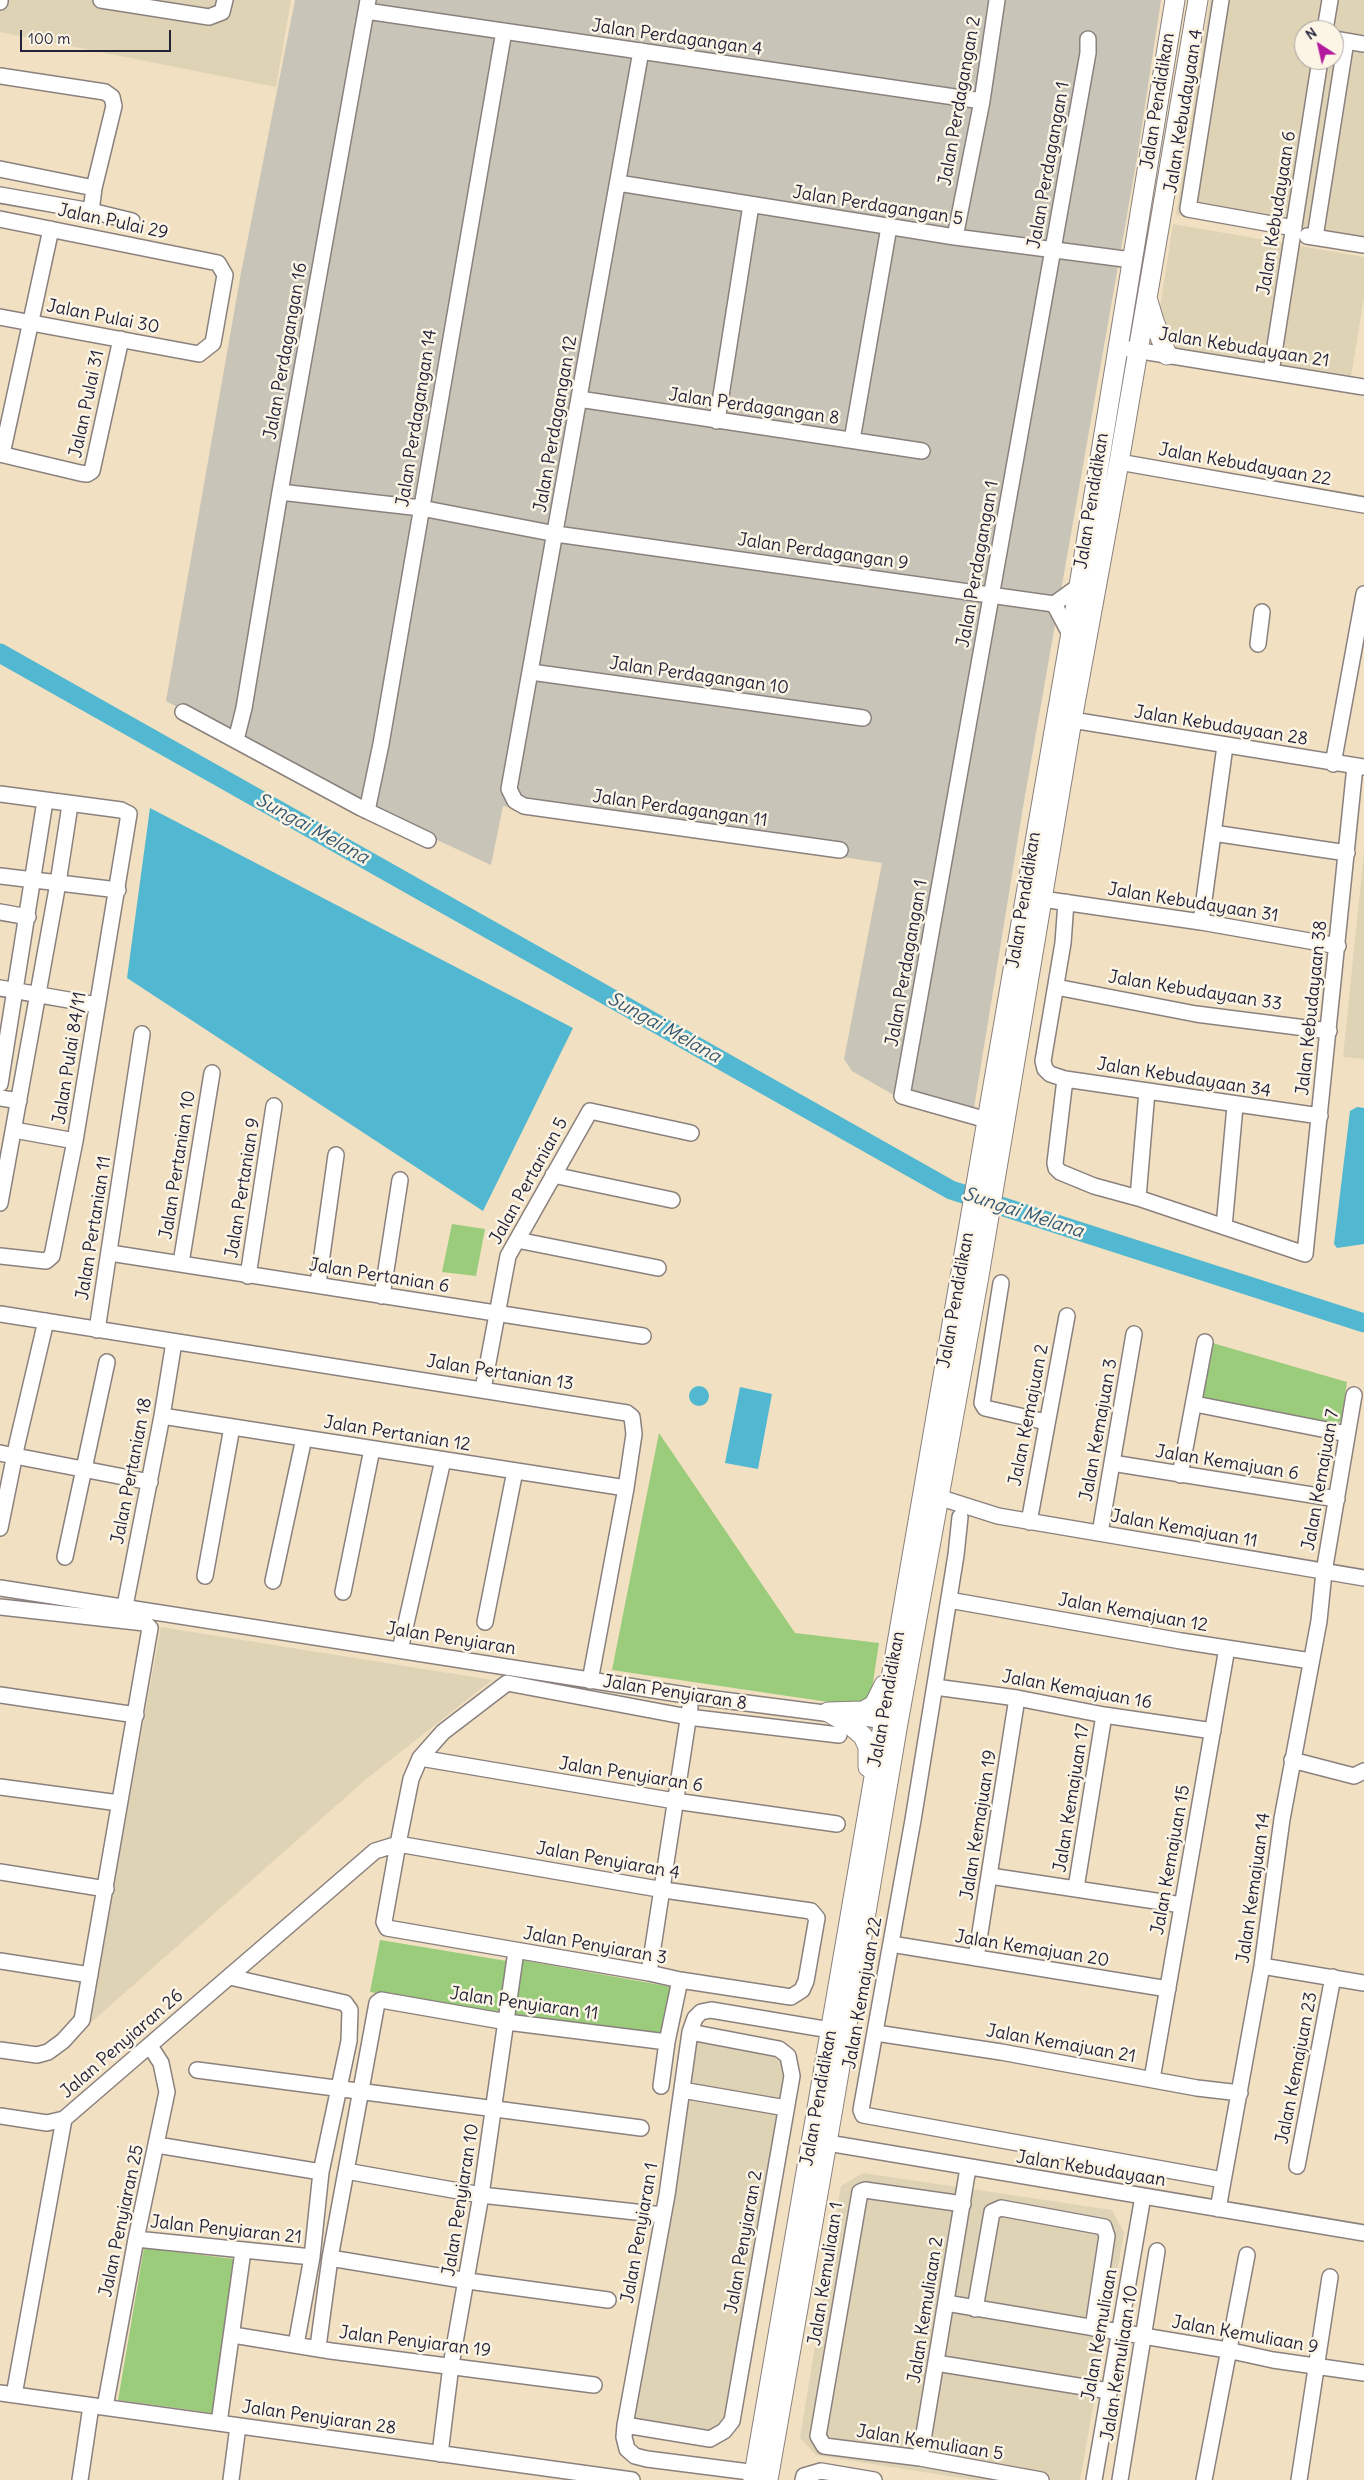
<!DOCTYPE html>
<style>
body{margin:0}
#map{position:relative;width:1364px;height:2480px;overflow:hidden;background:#f1e0c1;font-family:Delius,sans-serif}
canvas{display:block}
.north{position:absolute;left:1294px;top:20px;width:50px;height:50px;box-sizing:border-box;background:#fcf5e5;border:1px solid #a5a1a1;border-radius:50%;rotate:325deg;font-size:14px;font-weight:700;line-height:20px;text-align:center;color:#22223b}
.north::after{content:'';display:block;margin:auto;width:18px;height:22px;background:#b5179e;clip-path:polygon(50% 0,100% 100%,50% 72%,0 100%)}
.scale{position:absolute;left:20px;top:30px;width:151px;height:22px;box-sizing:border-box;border:2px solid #22223b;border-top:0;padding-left:6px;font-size:15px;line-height:18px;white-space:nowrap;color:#22223b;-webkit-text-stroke:4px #fcf5e5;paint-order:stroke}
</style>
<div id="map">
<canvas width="1364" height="2480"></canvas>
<div class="north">N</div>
<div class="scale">100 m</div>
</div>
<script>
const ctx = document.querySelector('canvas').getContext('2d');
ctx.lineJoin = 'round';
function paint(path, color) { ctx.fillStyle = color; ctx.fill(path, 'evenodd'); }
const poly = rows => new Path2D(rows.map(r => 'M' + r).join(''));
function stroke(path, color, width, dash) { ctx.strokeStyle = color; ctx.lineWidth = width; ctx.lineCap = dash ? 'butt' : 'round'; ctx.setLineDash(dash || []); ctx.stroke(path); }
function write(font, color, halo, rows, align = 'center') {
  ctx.font = font + ' Delius,sans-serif'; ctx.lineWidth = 5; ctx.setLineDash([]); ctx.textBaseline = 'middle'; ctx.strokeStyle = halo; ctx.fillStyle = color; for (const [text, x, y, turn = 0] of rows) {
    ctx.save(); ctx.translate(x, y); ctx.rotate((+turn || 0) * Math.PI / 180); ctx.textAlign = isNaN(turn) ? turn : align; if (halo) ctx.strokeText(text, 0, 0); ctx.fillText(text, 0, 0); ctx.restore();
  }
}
paint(poly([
 [0,0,291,0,276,87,0,32],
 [1210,0,1364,0,1364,242,1176,215],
 [1304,30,1334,30,1334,60,1304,60],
 [1173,224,1364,257,1364,297,1351,377,1174,348,1160,307],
 [1364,852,1364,1059,1343,1057],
 [161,1627,492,1680,365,1780,87,2026],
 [688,2028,792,2054,726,2434,621,2427],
 [863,2173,1112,2210,1124,2233,1080,2480,974,2480,816,2455,800,2438,841,2186]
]), '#ded3b5');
paint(poly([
 [295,0,1161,0,1137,158,1023,807,972,1120,899,1098,852,1071,844,1059,882,863,503,806,491,865,364,806,166,701,241,273]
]), '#c8c4b8');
paint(poly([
 [452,1224,485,1229,476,1276,442,1272],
 [1209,1342,1347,1382,1341,1421,1336,1425,1204,1400,1200,1394],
 [659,1433,795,1633,879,1643,869,1708,612,1670],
 [380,1940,507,1961,501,2012,370,1992],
 [521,1960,672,1987,662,2037,515,2015],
 [144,2248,234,2259,213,2413,118,2400]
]), '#9acc7b');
paint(poly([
 [150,808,573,1028,483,1211,127,978],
 [1357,1107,1364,1108,1364,1244,1337,1248,1334,1244,1350,1111],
 '689 1396a10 10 0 1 1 20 0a10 10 0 1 1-20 0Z',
 [740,1387,772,1394,758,1469,725,1463]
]), '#52b7d1');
stroke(poly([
 [0,653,951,1190,1364,1323]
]), '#52b7d1', 19);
const minor = poly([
 [101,0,209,17,222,12,225,0],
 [1221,0,1188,209,1294,228],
 [0,2,0,0],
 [366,11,982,101],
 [1325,30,1330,0],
 [1334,39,1364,44],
 [641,51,509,789,515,801,524,806,840,850],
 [0,76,105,92,112,97,114,106,94,188,91,211],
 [0,169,94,188],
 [618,183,955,237,1132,260],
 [0,195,91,211,132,221],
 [0,219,218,263,225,275,213,343,199,354,0,317],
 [1307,236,1364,245],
 [955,237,982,101,997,0],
 [1315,237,1346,41],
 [1129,349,1364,387],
 [1271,372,1320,60],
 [579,399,922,451],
 [717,421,751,205],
 [852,440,889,227],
 [0,454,80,473,87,474,92,471,121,339],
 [2,454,51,229],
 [1119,462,1364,505],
 [280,492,421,508,556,534,1054,604,1079,586],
 [1054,604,1069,632],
 [1258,644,1262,612],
 [531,672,863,718],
 [183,712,361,808,428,840],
 [1072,720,1364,767],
 [236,740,244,708,280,492,368,0],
 [1333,764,1364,594],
 [0,794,121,810,129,814,75,1141,52,1256,46,1261,0,1256],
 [367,811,381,744,504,31],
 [1213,833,1347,853],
 [0,876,118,890],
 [1042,899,1201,922,1338,946],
 [1066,902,1063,943,1043,1061,1045,1069,1050,1074,1065,1079,1320,1116],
 [0,912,28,917],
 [1201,922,1225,746],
 [1056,987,1196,1014,1329,1031],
 [0,988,97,1005],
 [1065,1079,1055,1163,1056,1168,1060,1172,1094,1186,1138,1198,1305,1254,1355,766],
 [0,1084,45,801],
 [0,1098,19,1101],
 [987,1120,902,1096,1088,53,1088,39],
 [14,1130,75,1141],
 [553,1175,672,1200],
 [1138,1198,1147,1091],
 [0,1203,58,883,70,805],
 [1224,1227,1235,1106],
 [517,1240,658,1268],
 [110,1253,643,1336],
 [181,1263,212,1073],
 [248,1276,274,1106],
 [1001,1283,982,1403,985,1408,1046,1422],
 [318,1284,336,1155],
 [382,1296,400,1180],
 [0,1314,627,1413,632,1417,634,1434,626,1488,590,1681],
 [97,1330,142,1034],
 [483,1389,508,1256,590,1111,691,1133],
 [1195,1404,1347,1434],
 [162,1416,626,1488],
 [0,1453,150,1482],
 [1112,1463,1337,1499],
 [1180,1475,1205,1342],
 [938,1497,998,1516,1364,1578],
 [960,1517,956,1555,913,1820,861,2110,863,2115,1223,2180],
 [1029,1522,1067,1316],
 [0,1528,17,1444,46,1321],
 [1100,1533,1134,1334],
 [65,1557,107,1362],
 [205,1576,232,1427],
 [273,1581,304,1438],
 [0,1588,692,1696,894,1722],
 [343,1592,372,1449],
 [949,1600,1181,1641,1311,1661],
 [125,1606,162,1416,174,1342],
 [0,1607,145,1623,150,1628,82,2020,63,2041,48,2052,37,2055,0,2050],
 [485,1622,515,1471],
 [400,1650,443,1460],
 [935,1687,1017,1698,1104,1715,1213,1731],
 [0,1695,136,1715],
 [420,1758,675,1801,837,1824],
 [1292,1760,1354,1776,1364,1771],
 [0,1787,119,1803],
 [0,1872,106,1889],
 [990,1876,1182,1905],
 [1076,1888,1104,1715],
 [891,1944,1168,1989],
 [976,1958,1017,1698],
 [0,1961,90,1975],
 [1262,1966,1364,1983],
 [649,1973,690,1707],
 [230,1977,345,2003,350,2010,349,2041,321,2172,312,2257,296,2345],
 [876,2033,1001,2052,1197,2088,1240,2093],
 [197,2070,641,2128],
 [1152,2079,1227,1648],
 [661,2086,667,2042,680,1980],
 [682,2090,786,2108],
 [0,2116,47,2123,64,2119],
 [816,2141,1364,2233],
 [157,2145,321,2172],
 [1297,2166,1333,1977],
 [346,2171,481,2195,663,2215],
 [963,2204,865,2190,860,2192,818,2436,824,2446,920,2458,1041,2480],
 [1218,2209,1262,1966,1282,1819,1319,1621,1324,1572,1354,1395],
 [136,2239,312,2257],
 [330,2258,468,2281,608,2300],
 [946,2303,1227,2350,1273,2360,1364,2373],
 [975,2309,992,2212,1001,2208,1104,2227,1107,2236,1093,2328],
 [233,2335,331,2351,594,2385],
 [318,2347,330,2258,377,2003,381,2000,507,2022,667,2042],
 [936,2363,1109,2391],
 [0,2393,632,2480],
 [14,2395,64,2119,375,1851,398,1844,664,1890,811,1911,817,1918,806,1981,802,1990,791,1997,680,1980,649,1973,387,1928,384,1922,398,1844,411,1779,420,1758,443,1732,507,1683,688,1717,839,1735],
 [105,2407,136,2239,167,2092,161,2063,150,2046],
 [219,2423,243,2251],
 [625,2425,710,2439,724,2431,732,2421,792,2076,788,2056,779,2049,690,2032],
 [440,2454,451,2365,481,2195,516,1951],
 [920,2458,968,2168],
 [765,2474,647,2459,635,2456,627,2449,624,2437,625,2425,667,2195,690,2032,695,2018,701,2012,711,2010,830,2030],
 [80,2480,91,2406],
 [231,2480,238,2426],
 [803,2480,804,2476,821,2471,874,2480],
 [1094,2480,1143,2196],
 [1120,2480,1157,2251],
 [1204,2480,1247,2255],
 [1299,2480,1330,2277]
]);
const major = poly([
 [1148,301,1154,321,1167,355],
 [828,1712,863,1711,874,1705,884,1685],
 [828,1712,849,1724,863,1736,868,1747,868,1767],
 [753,2480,1079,586,1175,0],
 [768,2480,833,2108,898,1723,979,1276,1072,720,1119,462,1198,0]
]);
stroke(minor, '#8a817e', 18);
stroke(major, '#8a817e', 21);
stroke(minor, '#fff', 15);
stroke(major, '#fff', 19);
write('18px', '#22223b', '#fcf5e5', [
 ["Jalan Perdagangan 4",677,38,8],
 ["Jalan Perdagangan 2",960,101,-80],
 ["Jalan Pendidikan",1158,101,-81],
 ["Jalan Kebudayaan 4",1184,111,-81],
 ["Jalan Perdagangan 1",1049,165,-80],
 ["Jalan Perdagangan 5",878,206,9],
 ["Jalan Kebudayaan 6",1277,213,-81],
 ["Jalan Pulai 29",113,222,12],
 ["Jalan Pulai 30",103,317,11],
 ["Jalan Kebudayaan 21",1244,348,9],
 ["Jalan Perdagangan 16",286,351,-80],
 ["Jalan Pulai 31",87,404,-78],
 ["Jalan Perdagangan 8",754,407,8],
 ["Jalan Perdagangan 14",417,418,-81],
 ["Jalan Perdagangan 12",556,424,-80],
 ["Jalan Kebudayaan 22",1245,465,10],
 ["Jalan Pendidikan",1092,501,-81],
 ["Jalan Perdagangan 9",823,552,8],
 ["Jalan Perdagangan 1",978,564,-80],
 ["Jalan Perdagangan 10",699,676,8],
 ["Jalan Kebudayaan 28",1221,726,9],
 ["Jalan Perdagangan 11",680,809,8],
 ["Jalan Pendidikan",1024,900,-81],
 ["Jalan Kebudayaan 31",1193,903,9],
 ["Jalan Perdagangan 1",907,963,-80],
 ["Jalan Kebudayaan 33",1195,991,9],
 ["Jalan Kebudayaan 38",1312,1008,-84],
 ["Jalan Pulai 84/11",70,1058,-81],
 ["Jalan Kebudayaan 34",1184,1078,9],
 ["Jalan Pertanian 10",178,1165,-81],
 ["Jalan Pertanian 5",529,1181,-61],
 ["Jalan Pertanian 9",243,1188,-81],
 ["Jalan Pertanian 11",94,1228,-81],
 ["Jalan Pertanian 6",379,1276,9],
 ["Jalan Pendidikan",956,1300,-80],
 ["Jalan Pertanian 13",500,1373,9],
 ["Jalan Kemajuan 2",1029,1415,-79],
 ["Jalan Kemajuan 3",1099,1430,-80],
 ["Jalan Pertanian 12",397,1434,9],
 ["Jalan Kemajuan 6",1227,1463,9],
 ["Jalan Pertanian 18",132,1471,-79],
 ["Jalan Kemajuan 7",1321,1480,-80],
 ["Jalan Kemajuan 11",1184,1529,10],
 ["Jalan Kemajuan 12",1133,1613,10],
 ["Jalan Penyiaran",451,1639,9],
 ["Jalan Kemajuan 16",1077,1690,10],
 ["Jalan Penyiaran 8",675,1693,9],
 ["Jalan Pendidikan",887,1699,-80],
 ["Jalan Penyiaran 6",631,1775,9],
 ["Jalan Kemajuan 17",1072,1798,-81],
 ["Jalan Kemajuan 19",979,1825,-81],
 ["Jalan Kemajuan 15",1171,1860,-80],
 ["Jalan Penyiaran 4",608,1861,10],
 ["Jalan Kemajuan 14",1254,1888,-82],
 ["Jalan Penyiaran 3",595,1946,10],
 ["Jalan Kemajuan 20",1032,1949,9],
 ["Jalan Kemajuan 22",863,1993,-80],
 ["Jalan Penyiaran 11",524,2004,8],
 ["Jalan Penyiaran 26",122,2044,-41],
 ["Jalan Kemajuan 21",1061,2044,10],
 ["Jalan Kemajuan 23",1297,2068,-79],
 ["Jalan Pendidikan",819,2098,-80],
 ["Jalan Kebudayaan",1091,2169,9],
 ["Jalan Penyiaran 10",461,2200,-81],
 ["Jalan Penyiaran 25",122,2221,-78],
 ["Jalan Penyiaran 21",226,2230,6],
 ["Jalan Penyiaran 1",640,2233,-80],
 ["Jalan Penyiaran 2",744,2242,-80],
 ["Jalan Kemuliaan 1",826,2274,-81],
 ["Jalan Kemuliaan 2",926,2310,-81],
 ["Jalan Kemuliaan",1100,2335,-80],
 ["Jalan Kemuliaan 9",1245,2335,10],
 ["Jalan Penyiaran 19",415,2342,7],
 ["Jalan Kemuliaan 10",1120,2363,-81],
 ["Jalan Penyiaran 28",319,2418,8],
 ["Jalan Kemuliaan 5",930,2443,9]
]);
write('italic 19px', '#335670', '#fcf5e5', [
 ["Sungai Melana",312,829,29],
 ["Sungai Melana",664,1028,29],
 ["Sungai Melana",1023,1213,18]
]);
</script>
